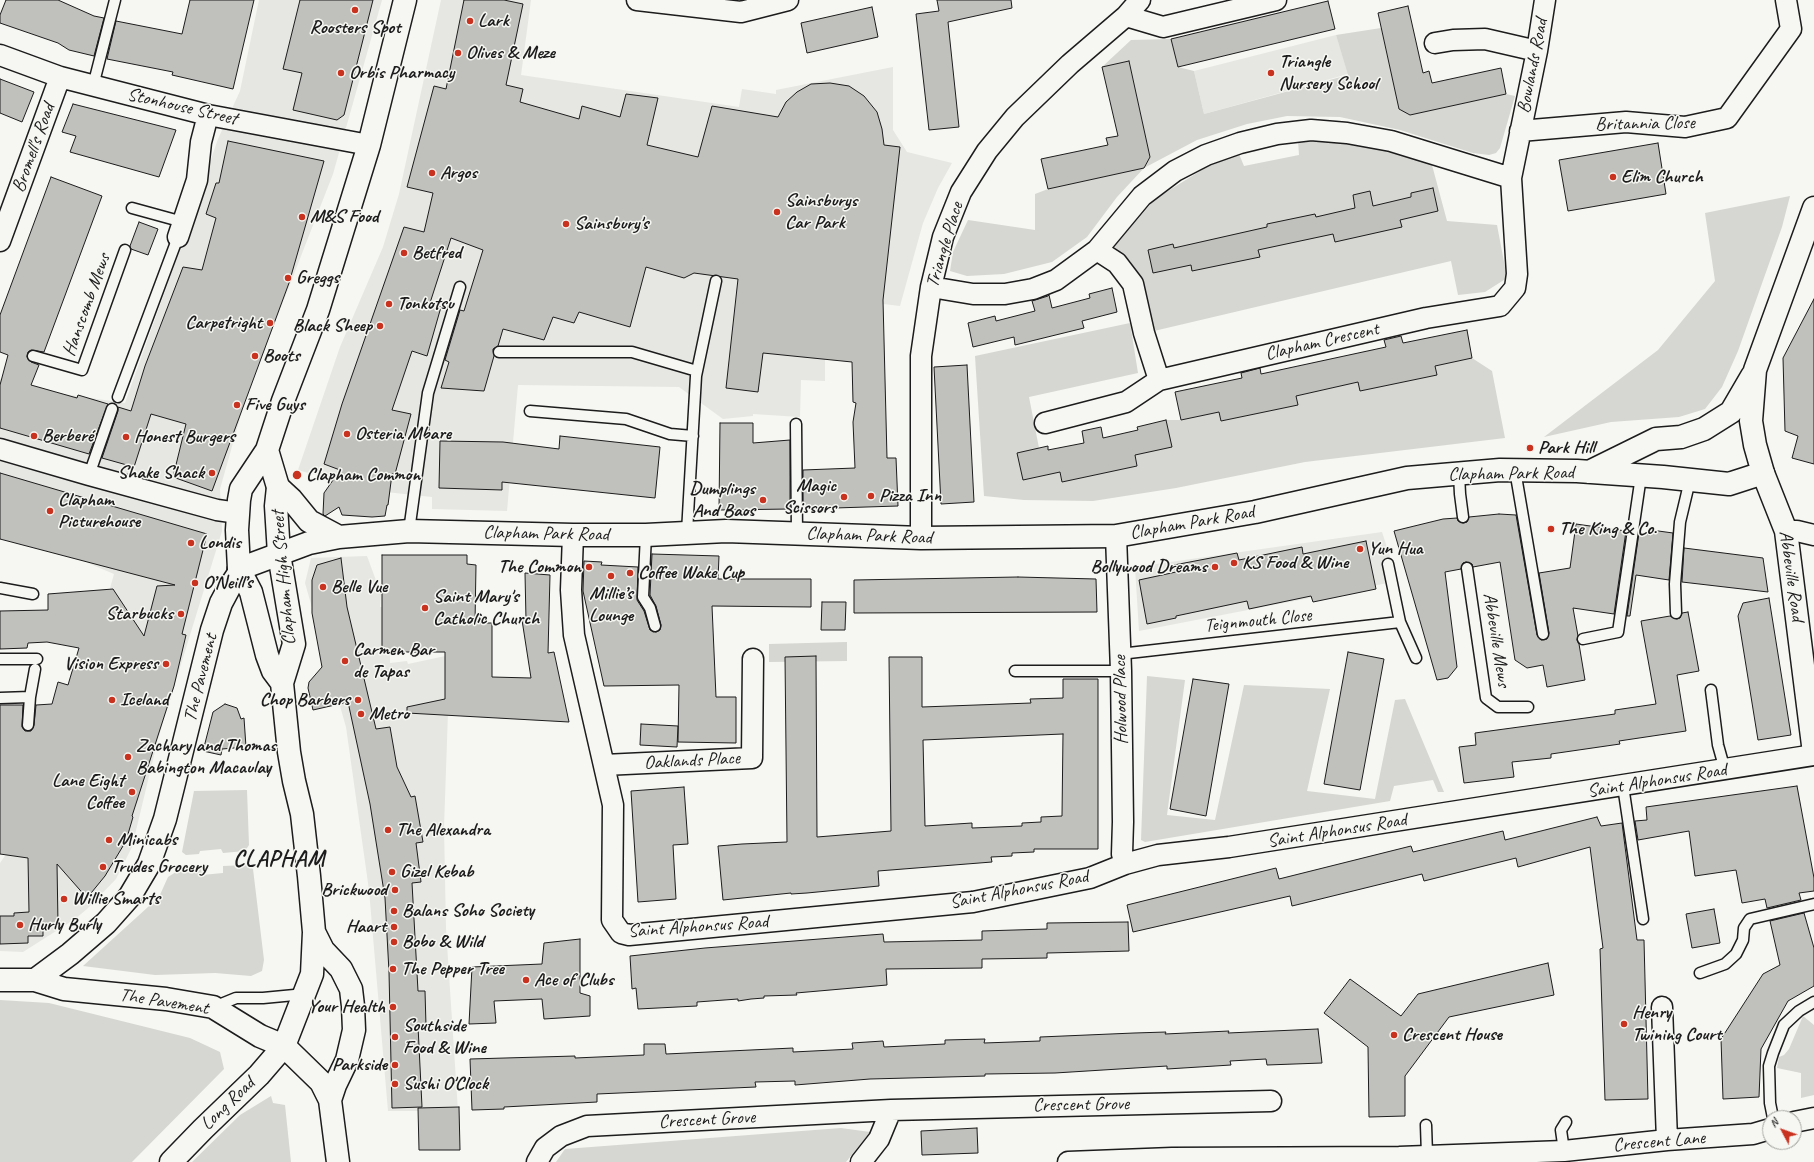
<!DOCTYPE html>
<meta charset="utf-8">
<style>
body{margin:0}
#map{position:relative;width:1814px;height:1162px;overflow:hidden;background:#f6f6f2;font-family:Caveat,sans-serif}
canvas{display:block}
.north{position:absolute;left:1762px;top:1110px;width:40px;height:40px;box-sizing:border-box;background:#f6f6f2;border:1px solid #9f9f9c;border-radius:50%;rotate:311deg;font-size:11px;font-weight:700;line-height:16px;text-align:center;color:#1c1c1c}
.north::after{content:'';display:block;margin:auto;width:14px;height:18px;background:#c8321e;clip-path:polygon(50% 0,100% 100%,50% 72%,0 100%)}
</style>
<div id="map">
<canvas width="1814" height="1162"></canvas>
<div class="north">N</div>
</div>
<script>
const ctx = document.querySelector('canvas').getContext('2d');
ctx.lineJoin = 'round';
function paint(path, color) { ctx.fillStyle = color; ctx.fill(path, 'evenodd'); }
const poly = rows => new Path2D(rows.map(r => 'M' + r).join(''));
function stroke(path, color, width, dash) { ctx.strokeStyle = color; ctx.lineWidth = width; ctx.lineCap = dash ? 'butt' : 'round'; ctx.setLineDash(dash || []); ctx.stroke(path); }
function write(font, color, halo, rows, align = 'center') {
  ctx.font = font + ' Caveat,sans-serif'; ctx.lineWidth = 3; ctx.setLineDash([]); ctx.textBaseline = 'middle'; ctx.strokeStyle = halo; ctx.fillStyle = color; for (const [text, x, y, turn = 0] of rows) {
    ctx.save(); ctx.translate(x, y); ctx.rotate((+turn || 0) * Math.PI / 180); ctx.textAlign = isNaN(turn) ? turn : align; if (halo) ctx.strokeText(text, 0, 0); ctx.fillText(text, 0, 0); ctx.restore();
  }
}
paint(poly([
 [259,0,382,0,333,174,246,397,220,489,222,531,158,739,132,847,116,879,87,909,75,919,23,952,0,951,0,863,57,781,114,574,0,526,0,379,63,394,125,403,174,266,218,139,240,91],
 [441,0,531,0,521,75,739,107,742,89,776,94,776,90,893,67,893,130,907,152,952,163,938,188,923,223,900,306,825,297,825,381,801,380,800,417,753,414,753,416,723,419,679,387,518,385,507,511,432,509,432,497,386,492,354,486,298,470,340,347,383,247,399,194],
 [1336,35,1348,74,1204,114,1194,71],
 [1382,532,1398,581,1139,631,1135,567],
 [367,556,381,594,380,607,387,607,390,616,390,663,407,661,408,664,450,655,444,827,446,929,458,1111,388,1111,369,890,346,727,305,583,311,558]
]), '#e6e6e2');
paint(poly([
 [1381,28,1399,108,1410,115,1506,94,1515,96,1500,148,1496,153,1489,155,1473,153,1400,130,1340,117,1287,116,1247,124,1197,140,1144,168,1117,197,1087,237,1052,262,1004,274,967,276,950,271,953,252,968,220,1035,230,1035,194,1048,189,1144,168,1150,157,1129,61,1102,67,1131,40,1171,39,1178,67,1194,71,1204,114,1348,75,1336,35],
 [1298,140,1345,142,1413,157,1432,165,1447,221,1497,225,1507,278,1485,292,1458,295,1451,261,1154,331,1143,285,1130,261,1114,247,1155,199,1218,160,1239,154,1244,166,1299,155],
 [1790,196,1782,227,1738,351,1722,387,1705,409,1679,417,1611,422,1544,437,1658,350,1715,281,1705,213],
 [1130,323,1138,373,1029,397,1039,448,1018,453,1023,480,1060,472,1062,482,1137,466,1135,455,1171,447,1166,420,1181,420,1219,412,1221,421,1298,405,1296,396,1358,382,1360,391,1437,375,1435,366,1472,358,1492,371,1505,438,1305,462,1176,488,1093,501,1024,500,984,496,975,356],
 [847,642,847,661,769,662,769,644],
 [1147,676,1185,680,1167,815,1215,820,1244,685,1330,689,1307,791,1375,799,1395,700,1405,699,1444,792,1438,792,1433,780,1394,786,1390,801,1145,842,1141,840],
 [247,790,249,845,245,851,223,853,221,849,200,851,199,854,186,855,182,852,194,791],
 [248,865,253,869,264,960,262,971,251,976,215,973,155,975,83,966,159,897,168,877,176,872,201,869,202,875,223,873,223,866],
 [0,1000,49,1003,190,1038,220,1052,224,1069,132,1162,0,1162],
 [1803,1016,1814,1025,1814,1095,1801,1098,1801,1073,1777,1068,1779,1057,1784,1055,1789,1049],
 [271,1096,273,1103,285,1105,291,1162,192,1162,240,1115],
 [841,1128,870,1132,846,1162,556,1162,565,1149]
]), '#d6d6d2');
const building = poly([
 [6,0,58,0,94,16,104,18,94,56,69,50,58,43,0,23,0,15,6,0],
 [190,0,254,0,233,89,172,75,173,72,107,59,116,21,182,34,190,0],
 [300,0,373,0,344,115,337,120,293,110,302,73,283,69,300,0],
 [464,0,504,0,523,4,506,85,523,89,520,102,579,119,582,106,620,117,626,94,658,98,647,145,698,157,712,106,778,117,786,102,797,92,811,84,830,83,849,86,864,96,877,112,882,129,884,145,900,147,883,300,887,458,896,458,898,506,803,509,803,470,855,468,853,422,856,403,853,402,852,362,763,353,758,392,726,388,738,279,694,273,684,278,646,267,630,327,579,312,574,323,553,317,544,340,503,329,498,346,493,349,494,356,484,391,441,388,449,362,445,360,460,310,464,311,483,250,451,238,429,306,441,307,427,356,412,351,392,410,411,414,395,474,392,474,388,505,387,505,385,516,372,517,342,515,339,507,325,516,323,514,324,493,340,470,324,464,342,404,404,227,424,232,433,193,407,187,434,86,446,89,464,0],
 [937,0,1011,0,1012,8,948,22,959,127,929,130,916,14,939,11,937,0],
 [1328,1,1335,29,1178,67,1171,39,1328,1],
 [1408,6,1423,73,1429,71,1432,83,1501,68,1506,94,1410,115,1399,109,1378,13,1408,6],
 [872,7,878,37,807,53,801,23,872,7],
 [1129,61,1150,157,1144,168,1048,189,1041,159,1108,145,1106,138,1118,136,1102,67,1129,61],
 [0,79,34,92,22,122,0,113,0,79],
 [73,104,176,130,159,177,70,152,76,136,62,132,73,104],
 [228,141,324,161,289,283,212,491,173,477,186,424,151,414,134,467,102,458,118,411,118,407,131,411,145,366,183,267,202,270,216,218,206,214,216,183,219,183,228,141],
 [1658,143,1666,194,1568,211,1559,160,1658,143],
 [51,177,102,196,44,352,31,350,28,352,27,357,31,362,39,365,31,385,77,398,78,395,108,404,89,454,0,428,0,385,8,355,0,352,0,315,51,177],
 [1433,188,1438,211,1400,220,1402,227,1335,242,1333,234,1258,250,1260,257,1192,271,1191,265,1153,273,1148,250,1173,244,1174,248,1267,227,1267,224,1315,214,1316,217,1355,208,1353,195,1370,191,1373,206,1411,197,1411,193,1433,188],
 [139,222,158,229,148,255,131,249,130,246,139,222],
 [1112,288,1117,312,1082,321,1084,328,1015,345,1014,337,973,347,968,323,995,316,996,321,1035,311,1032,301,1048,296,1049,295,1052,308,1090,298,1089,294,1112,288],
 [1814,299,1814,464,1792,458,1798,436,1785,431,1783,358,1814,299],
 [1467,330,1472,358,1435,366,1437,375,1360,391,1358,382,1296,396,1298,405,1221,421,1219,412,1181,420,1175,392,1242,378,1241,373,1260,368,1261,374,1386,347,1384,340,1401,336,1403,343,1467,330],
 [967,365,974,502,941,504,934,367,967,365],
 [1166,420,1172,447,1135,455,1137,466,1062,482,1060,472,1023,480,1017,453,1048,446,1048,450,1084,443,1082,431,1101,427,1103,438,1138,430,1137,427,1166,420],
 [720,423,753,423,753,443,790,440,790,509,719,510,720,423],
 [560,436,660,447,655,498,502,482,502,490,439,488,440,441,503,442,559,449,560,436],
 [0,473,207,534,182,634,186,635,174,686,132,816,133,817,126,841,105,876,87,898,57,864,58,924,43,926,43,936,28,936,28,943,0,944,0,916,14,916,14,913,29,912,28,858,0,854,0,705,23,705,22,727,25,731,31,731,34,725,36,705,52,704,58,682,68,685,79,648,47,642,28,643,27,648,0,649,0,611,48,610,48,594,113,589,144,636,157,586,175,585,0,539,0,473],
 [1499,514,1516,515,1537,635,1541,640,1547,639,1549,633,1539,573,1570,568,1576,524,1626,531,1614,614,1573,608,1578,636,1577,640,1579,644,1585,680,1547,687,1543,665,1527,668,1515,660,1500,562,1473,567,1472,564,1466,562,1463,563,1461,569,1445,572,1457,667,1448,678,1437,680,1394,531,1443,519,1457,518,1458,521,1463,523,1467,522,1469,517,1499,514],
 [1651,530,1673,533,1669,580,1636,575,1630,616,1627,616,1639,533,1650,535,1651,530],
 [1366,541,1376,589,1313,602,1311,596,1249,609,1247,601,1176,616,1176,618,1147,624,1139,580,1176,572,1174,565,1237,553,1239,560,1302,547,1303,554,1366,541],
 [1684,548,1763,558,1768,592,1682,582,1684,548],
 [652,554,719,556,718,579,811,579,811,607,712,606,716,697,736,697,736,743,678,742,679,685,604,686,583,591,584,561,602,562,601,565,638,567,637,600,644,611,650,630,656,632,660,630,661,625,656,606,650,595,652,554],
 [382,555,467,555,467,564,476,565,475,623,492,623,492,677,531,678,522,620,526,620,525,573,550,575,548,653,554,652,569,722,407,713,407,707,445,699,445,652,382,652,382,555],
 [341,558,347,607,376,729,390,727,397,767,411,797,415,796,423,842,416,843,421,882,412,883,418,991,425,991,426,1026,418,1026,422,1107,392,1108,389,972,385,898,370,804,348,702,313,710,308,688,309,682,322,667,312,613,312,580,317,565,341,558],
 [1018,577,1096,579,1097,612,854,613,854,580,1018,577],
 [1769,598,1791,735,1758,740,1738,616,1743,603,1769,598],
 [822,602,846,602,845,630,821,630,822,602],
 [1688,612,1699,671,1677,675,1686,731,1619,741,1620,744,1551,754,1551,758,1512,762,1514,777,1464,783,1459,747,1476,745,1475,733,1615,714,1615,710,1656,704,1641,621,1670,616,1677,619,1680,618,1682,613,1688,612],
 [1348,652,1384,659,1360,790,1324,784,1348,652],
 [816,656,817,837,891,831,889,657,922,657,922,707,1031,703,1030,699,1063,698,1063,679,1098,679,1098,849,1034,849,1034,852,1012,853,1012,856,991,857,992,862,878,871,879,886,807,893,791,894,791,893,723,900,718,846,742,844,787,842,785,657,816,656],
 [1063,734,1062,816,1041,817,1041,822,1022,823,1022,826,972,828,972,823,925,826,923,740,1063,734],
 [1193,679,1229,684,1206,816,1170,809,1193,679],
 [225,704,237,708,241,719,244,718,246,747,222,749,221,755,203,751,213,712,225,704],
 [641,724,678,726,677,747,640,745,641,724],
 [1797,786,1814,878,1814,891,1799,893,1801,900,1767,908,1765,899,1742,903,1736,870,1695,876,1689,831,1638,840,1635,821,1647,820,1646,807,1797,786],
 [684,787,688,844,673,845,676,899,638,902,631,791,684,787],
 [1597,817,1601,826,1622,823,1637,940,1644,940,1648,1099,1605,1100,1600,949,1603,948,1590,847,1518,867,1516,858,1424,881,1422,874,1292,906,1290,896,1133,932,1127,905,1276,868,1279,879,1411,846,1413,852,1503,831,1505,840,1597,817],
 [1714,909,1720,943,1692,948,1686,914,1714,909],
 [1804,913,1814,948,1814,986,1788,1001,1761,1049,1759,1097,1723,1099,1721,1039,1763,974,1780,965,1770,921,1804,913],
 [1128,922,1129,951,1047,953,1047,958,982,959,982,968,886,969,887,985,796,993,797,995,764,996,764,998,751,999,738,1001,738,999,697,1002,697,1006,638,1009,636,988,632,989,630,956,705,948,883,934,884,942,982,940,982,931,1047,929,1047,923,1128,922],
 [580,939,580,993,590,996,590,1016,544,1019,542,999,494,1001,496,1023,469,1024,472,967,542,964,544,943,580,939],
 [1548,963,1554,995,1449,1017,1405,1076,1405,1116,1369,1117,1368,1047,1324,1013,1350,979,1401,1016,1418,994,1548,963],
 [1318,1029,1322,1063,1267,1065,1266,1059,1230,1061,1231,1065,1167,1069,1167,1066,1055,1073,985,1074,985,1076,870,1079,795,1085,795,1081,755,1082,756,1087,597,1094,597,1102,504,1107,504,1109,472,1110,470,1059,575,1056,575,1058,644,1055,644,1044,665,1044,666,1054,793,1048,793,1052,853,1049,852,1043,883,1041,884,1047,945,1044,945,1040,985,1039,984,1043,1040,1041,1040,1037,1134,1033,1166,1032,1165,1034,1229,1031,1228,1033,1318,1029],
 [459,1107,460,1150,419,1150,418,1108,459,1107],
 [977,1128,978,1153,922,1155,921,1131,977,1128]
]);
paint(building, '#c0c0bd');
stroke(building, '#1c1c1c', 1);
const service = poly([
 [93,86,115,0],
 [132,208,183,222],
 [499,352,632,352,697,371],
 [33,356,82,370,125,250],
 [118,397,178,237],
 [530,411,626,419,670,434,693,436],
 [796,424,797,534],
 [1515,470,1543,634],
 [1459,474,1460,494,1463,517],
 [89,475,112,409],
 [409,531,428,393,460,287],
 [687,532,696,376,716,281],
 [646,535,643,597,650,608,655,626],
 [1388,564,1400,622,1416,658],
 [1467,568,1486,698,1498,707,1528,707],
 [0,588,33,594],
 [1676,613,1675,584,1680,522,1690,480],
 [1583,639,1618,632,1641,476],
 [1120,654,1400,622],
 [0,659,37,659],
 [1015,671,1121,671],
 [1711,690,1718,745,1725,770],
 [0,698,30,697,35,669],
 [28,725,30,697],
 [1623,786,1643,919],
 [1700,973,1725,964,1736,954,1743,940,1744,928,1750,919,1814,904],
 [214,1007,236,998,263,998,305,994],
 [1773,1118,1770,1103,1769,1066,1773,1053,1784,1025,1799,1011,1814,1002],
 [1426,1125,1427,1155],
 [1564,1151,1561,1130,1566,1122]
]);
const minor = poly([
 [637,0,741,12,788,0],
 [1126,16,1163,27,1276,0],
 [1435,43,1453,40,1485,39,1537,51],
 [0,55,60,77,208,115,369,145],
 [1520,131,1626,122,1685,127,1727,118,1791,29,1786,0],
 [178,237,197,180,201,142,208,115],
 [0,241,60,77],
 [1097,250,1117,263,1133,284,1144,333,1159,380,1426,318,1500,306,1515,288,1517,274,1511,178,1537,51,1545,0],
 [931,287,973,294,1005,294,1033,289,1056,280,1097,250,1142,196,1175,171,1206,155,1240,143,1277,134,1311,130,1347,133,1391,141,1511,178],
 [1045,423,1126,402,1159,380],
 [0,449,89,475,217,510,238,513],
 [1786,531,1797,531,1814,535],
 [573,535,571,590,574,635,613,805,612,920,621,933,629,935,973,902,1090,878,1125,864,1158,855,1229,847,1814,755],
 [1116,536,1121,671,1123,822,1122,854,1125,864],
 [921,538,921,356,931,287,943,237,961,192,987,151,1015,117,1070,64,1126,16,1140,0],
 [604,765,752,758,753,659],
 [1662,1007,1667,1140],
 [1794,1122,1814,1118],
 [537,1162,545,1148,561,1136,587,1126,891,1110,1271,1101],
 [861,1162,879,1139,891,1110],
 [1068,1162,1172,1158,1399,1157,1564,1151,1667,1140,1753,1134,1770,1129]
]);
const tertiary = poly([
 [1763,473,1786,531,1814,753]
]);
const secondary = poly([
 [0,980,35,980,64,989,166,999,213,1007,260,1036,284,1046],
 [35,980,70,954,106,923,130,896,149,864,165,819,212,630,221,603,229,588,239,573,239,569]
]);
const primary = poly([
 [1589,472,1656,439,1681,437,1704,429,1731,412,1752,376],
 [278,487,291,499,309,521,339,537],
 [239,569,309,543,339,537,409,531,573,535,646,535,726,531,921,538,1116,536,1255,512,1407,478,1500,470,1577,471,1663,477,1729,484,1763,473,1755,445,1751,421,1755,370,1814,208]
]);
const trunk = poly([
 [267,450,278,487,276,506,279,554,294,644,282,683],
 [314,932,323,950,341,969,351,989,353,1006,354,1030,347,1060,335,1085,330,1100],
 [284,1046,321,1082,330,1100,338,1162],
 [171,1162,203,1129,259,1075,284,1046,312,974,314,932,309,876,302,814,294,781,289,752,282,683,273,671,267,655,251,592,239,569,237,530,239,500,241,489,267,450,283,401,318,310,369,145,405,0]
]);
stroke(service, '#1c1c1c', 13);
stroke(minor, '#1c1c1c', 23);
stroke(tertiary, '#1c1c1c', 25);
stroke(secondary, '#1c1c1c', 25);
stroke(primary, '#1c1c1c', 25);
stroke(trunk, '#1c1c1c', 25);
stroke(service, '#f6f6f2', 10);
stroke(minor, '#f6f6f2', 20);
stroke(tertiary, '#f6f6f2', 22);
stroke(secondary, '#f6f6f2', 22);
stroke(primary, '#f6f6f2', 22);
stroke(trunk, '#f6f6f2', 22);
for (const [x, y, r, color] of [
 [355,10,4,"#c8321e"],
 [470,21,4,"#c8321e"],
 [458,53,4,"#c8321e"],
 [341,73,4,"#c8321e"],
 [1271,73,4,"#c8321e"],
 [432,173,4,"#c8321e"],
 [1613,177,4,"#c8321e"],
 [777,212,4,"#c8321e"],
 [302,217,4,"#c8321e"],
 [566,224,4,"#c8321e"],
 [404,253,4,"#c8321e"],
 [288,278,4,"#c8321e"],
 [389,304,4,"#c8321e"],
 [270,323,4,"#c8321e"],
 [380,326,4,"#c8321e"],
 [255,356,4,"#c8321e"],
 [237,405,4,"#c8321e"],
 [347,434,4,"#c8321e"],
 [34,436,4,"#c8321e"],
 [126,437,4,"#c8321e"],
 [1530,448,4,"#c8321e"],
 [212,473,4,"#c8321e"],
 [297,475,5,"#c8321e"],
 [871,496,4,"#c8321e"],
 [844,497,4,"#c8321e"],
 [763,500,4,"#c8321e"],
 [50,511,4,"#c8321e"],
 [1551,529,4,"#c8321e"],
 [191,543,4,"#c8321e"],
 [1360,549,4,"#c8321e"],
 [1234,563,4,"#c8321e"],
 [589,567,4,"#c8321e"],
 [1215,567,4,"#c8321e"],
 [630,573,4,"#c8321e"],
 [611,576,4,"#c8321e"],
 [195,583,4,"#c8321e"],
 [323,587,4,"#c8321e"],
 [425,608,4,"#c8321e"],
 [181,614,4,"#c8321e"],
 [345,661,4,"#c8321e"],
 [166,664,4,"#c8321e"],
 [112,700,4,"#c8321e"],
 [358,700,4,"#c8321e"],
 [361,714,4,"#c8321e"],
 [128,757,4,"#c8321e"],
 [132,792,4,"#c8321e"],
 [388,830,4,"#c8321e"],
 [109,840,4,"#c8321e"],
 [103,867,4,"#c8321e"],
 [392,872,4,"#c8321e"],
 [395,890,4,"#c8321e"],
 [64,899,4,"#c8321e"],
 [394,911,4,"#c8321e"],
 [20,925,4,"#c8321e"],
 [394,927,4,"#c8321e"],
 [394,942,4,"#c8321e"],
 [393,969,4,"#c8321e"],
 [526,980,4,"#c8321e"],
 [393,1007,4,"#c8321e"],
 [1624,1024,4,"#c8321e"],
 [1394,1035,4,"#c8321e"],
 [395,1037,4,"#c8321e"],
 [395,1065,4,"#c8321e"],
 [395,1084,4,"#c8321e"]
]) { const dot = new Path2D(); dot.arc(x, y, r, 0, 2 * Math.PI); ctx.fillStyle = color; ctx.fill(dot); stroke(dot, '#f6f6f2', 1.5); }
write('bold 19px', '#1c1c1c', '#f6f6f2', [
 ["Lark",478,21],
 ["Roosters Spot",355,28,"center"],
 ["Olives & Meze",466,53],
 ["Triangle",1279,62],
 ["Nursery School",1279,84],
 ["Orbis Pharmacy",349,73],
 ["Argos",440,173],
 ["Elim Church",1621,177],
 ["Sainsburys",785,201],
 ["Car Park",785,223],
 ["M&S Food",310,217],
 ["Sainsbury's",574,224],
 ["Betfred",412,253],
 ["Greggs",296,278],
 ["Tonkotsu",397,304],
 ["Carpetright",262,323,"right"],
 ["Black Sheep",372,326,"right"],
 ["Boots",263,356],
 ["Five Guys",245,405],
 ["Osteria Mbare",355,434],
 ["Berberé",42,436],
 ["Honest Burgers",134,437],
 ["Park Hill",1538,448],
 ["Shake Shack",204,473,"right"],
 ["Clapham Common",306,475],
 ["Magic",836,486,"right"],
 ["Scissors",836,508,"right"],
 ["Dumplings",755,489,"right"],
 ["And Baos",755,511,"right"],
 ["Pizza Inn",879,496],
 ["Clapham",58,500],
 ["Picturehouse",58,522],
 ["The King & Co.",1559,529],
 ["Londis",199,543],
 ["Yun Hua",1368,549],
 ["KS Food & Wine",1242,563],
 ["The Common",581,567,"right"],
 ["Bollywood Dreams",1207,567,"right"],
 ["Coffee Wake Cup",638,573],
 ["O’Neill’s",203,583],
 ["Belle Vue",331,587],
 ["Millie’s",611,594,"center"],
 ["Lounge",611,616,"center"],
 ["Saint Mary's",433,597],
 ["Catholic Church",433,619],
 ["Starbucks",173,614,"right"],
 ["Carmen Bar",353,650],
 ["de Tapas",353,672],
 ["Vision Express",158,664,"right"],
 ["Iceland",120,700],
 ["Chop Barbers",350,700,"right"],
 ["Metro",369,714],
 ["Zachary and Thomas",136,746],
 ["Babington Macaulay",136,768],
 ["Lane Eight",124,781,"right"],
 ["Coffee",124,803,"right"],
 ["The Alexandra",396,830],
 ["Minicabs",117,840],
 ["Trudes Grocery",111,867],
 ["Gizel Kebab",400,872],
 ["Brickwood",387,890,"right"],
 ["Willie Smarts",72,899],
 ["Balans Soho Society",402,911],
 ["Hurly Burly",28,925],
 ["Haart",386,927,"right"],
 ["Bobo & Wild",402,942],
 ["The Pepper Tree",401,969],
 ["Ace of Clubs",534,980],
 ["Your Health",385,1007,"right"],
 ["Henry",1632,1013],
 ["Twining Court",1632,1035],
 ["Southside",403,1026],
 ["Food & Wine",403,1048],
 ["Crescent House",1402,1035],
 ["Parkside",387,1065,"right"],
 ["Sushi O'Clock",403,1084]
], 'left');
write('19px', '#1c1c1c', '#f6f6f2', [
 ["Bowlands Road",1533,66,-79],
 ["Stonhouse Street",182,107,13],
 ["Britannia Close",1645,124,-1],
 ["Bromell's Road",34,148,-70],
 ["Triangle Place",945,245,-73],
 ["Hanscomb Mews",87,305,-70],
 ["Clapham Crescent",1322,342,-13],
 ["Clapham Park Road",1511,474,-1],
 ["Clapham Park Road",1192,523,-10],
 ["Clapham Park Road",546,534,1],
 ["Clapham Park Road",869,536,2],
 ["Abbeville Road",1791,576,82],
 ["Clapham High Street",284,578,-95],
 ["Teignmouth Close",1258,621,-6],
 ["Abbeville Mews",1496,640,81],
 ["The Pavement",201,678,-76],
 ["Holwood Place",1121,700,-91],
 ["Oaklands Place",692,761,-3],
 ["Saint Alphonsus Road",1657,781,-9],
 ["Saint Alphonsus Road",1337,831,-9],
 ["Saint Alphonsus Road",1019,890,-11],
 ["Saint Alphonsus Road",698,927,-4],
 ["The Pavement",164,1002,9],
 ["Long Road",228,1104,-44],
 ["Crescent Grove",1081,1105,-1],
 ["Crescent Grove",707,1120,-3],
 ["Crescent Lane",1659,1142,-5]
]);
ctx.letterSpacing = '1px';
write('bold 23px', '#1c1c1c', '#f6f6f2', [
 ["CLAPHAM",279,860]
]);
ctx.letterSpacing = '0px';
</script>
